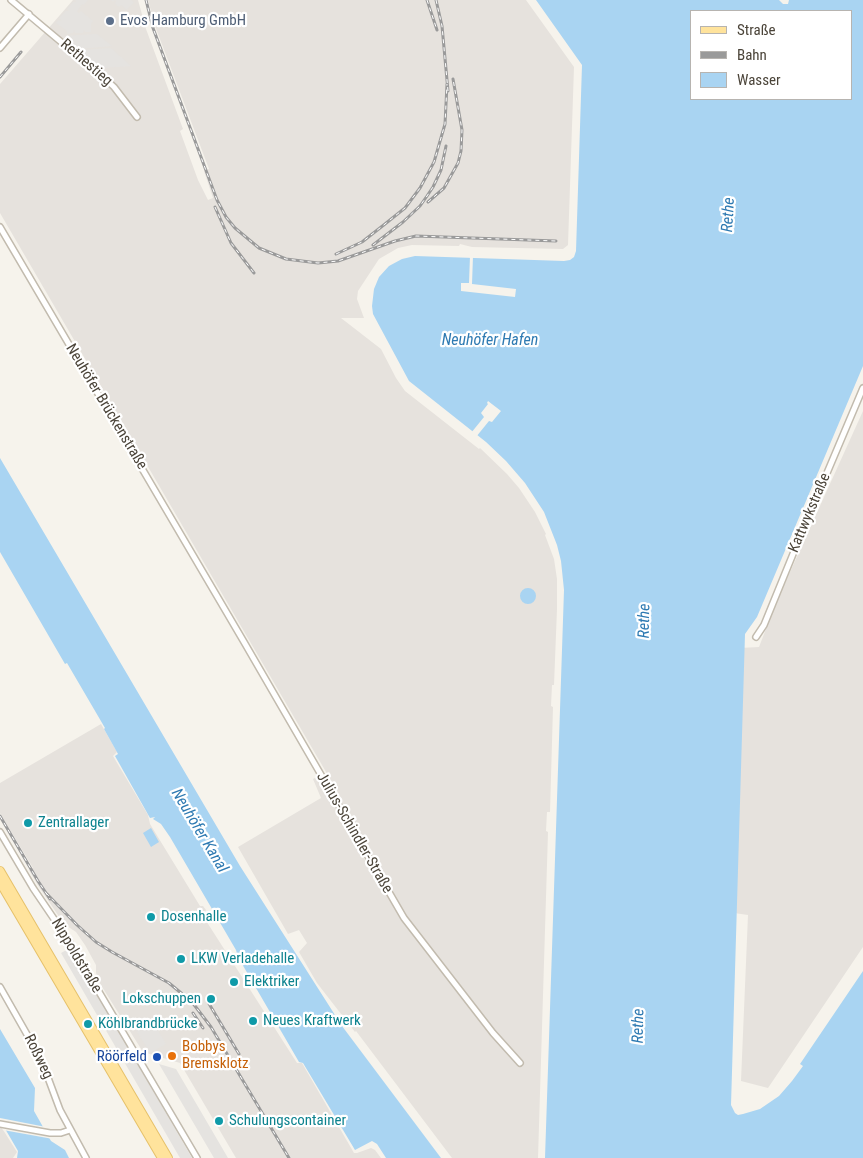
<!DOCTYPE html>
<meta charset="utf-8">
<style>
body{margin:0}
#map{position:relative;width:863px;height:1158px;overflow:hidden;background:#f6f3ec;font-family:"Roboto Condensed",sans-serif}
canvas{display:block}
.legend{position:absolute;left:690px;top:10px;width:162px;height:90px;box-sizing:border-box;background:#fff;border:1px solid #b7b4b0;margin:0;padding:6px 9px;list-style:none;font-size:15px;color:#4b4439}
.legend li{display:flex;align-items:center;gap:10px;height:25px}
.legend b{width:25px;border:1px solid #b7b4b0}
</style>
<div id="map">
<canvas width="863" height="1158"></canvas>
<ul class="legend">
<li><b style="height:6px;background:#ffe39c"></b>Straße</li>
<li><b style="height:6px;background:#9a9a9a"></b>Bahn</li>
<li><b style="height:14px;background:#a9d4f2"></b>Wasser</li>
</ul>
</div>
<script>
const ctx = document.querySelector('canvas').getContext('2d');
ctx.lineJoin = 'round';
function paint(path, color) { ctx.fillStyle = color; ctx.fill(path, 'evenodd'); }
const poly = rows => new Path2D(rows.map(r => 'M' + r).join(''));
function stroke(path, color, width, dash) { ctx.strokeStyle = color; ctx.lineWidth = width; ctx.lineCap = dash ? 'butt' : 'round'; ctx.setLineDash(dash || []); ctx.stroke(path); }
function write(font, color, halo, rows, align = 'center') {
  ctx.font = font + ' "Roboto Condensed",sans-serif'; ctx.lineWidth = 4.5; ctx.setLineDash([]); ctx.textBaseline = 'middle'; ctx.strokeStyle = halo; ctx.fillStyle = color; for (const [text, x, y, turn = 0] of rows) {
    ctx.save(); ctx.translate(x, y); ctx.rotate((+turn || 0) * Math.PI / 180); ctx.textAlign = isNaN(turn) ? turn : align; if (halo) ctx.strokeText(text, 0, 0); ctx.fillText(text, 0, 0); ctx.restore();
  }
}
paint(poly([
 [73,0,138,0,146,29,183,129,180,131,198,180,208,200,213,198,204,171,209,169,155,26,148,0,526,0,574,67,568,245,563,249,472,247,460,244,459,246,412,245,398,248,379,259,358,291,357,299,364,318,341,318,381,349,396,378,405,391,479,449,480,448,507,474,519,488,535,512,546,534,545,535,554,559,557,579,557,609,554,685,552,685,551,706,553,707,550,812,547,812,546,831,548,832,538,1158,452,1158,356,1031,355,1032,317,983,299,952,307,943,299,930,288,934,238,847,321,798,313,779,323,773,326,779,329,777,0,213,0,84],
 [863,411,863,947,768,1088,741,1081,748,915,734,913,740,648,759,647,776,603],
 [101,724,117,752,113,756,148,815,150,824,200,906,203,906,206,910,203,916,297,1063,302,1063,354,1153,357,1153,371,1148,375,1150,381,1158,236,1158,180,1063,143,1052,99,982,96,973,96,965,85,945,76,932,64,924,39,887,29,870,33,868,0,813,0,783],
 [0,1125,17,1152,13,1158,0,1158]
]), '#e6e2dd');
paint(poly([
 [75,0,88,0,84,5,82,4,77,12,79,13,81,11,93,21,91,24,91,32,85,32,84,30,83,33,75,33,74,30,73,33,67,34,67,31,56,23,58,20,62,21,59,18,66,11,69,11,67,9,73,2,76,2],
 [111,0,131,0,134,2,127,10,121,5,119,7,115,4,116,1,115,0,113,2],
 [97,34,112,46,79,49,65,36],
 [111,48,131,66,99,68,76,50],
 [70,948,192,1158,180,1158,61,953],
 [152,1020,166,1044,150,1053,136,1030],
 [159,1064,176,1069,228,1158,214,1158]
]), '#e5e3e0');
paint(poly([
 [536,0,779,0,783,4,788,4,789,0,863,0,863,366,757,617,745,634,731,1105,735,1113,738,1115,743,1114,760,1109,779,1096,792,1081,803,1066,800,1064,863,971,863,1158,545,1158,564,590,561,561,557,545,544,512,525,483,506,461,486,442,409,381,373,314,372,306,374,289,379,277,389,266,402,259,415,256,564,261,570,260,574,257,576,251,582,65],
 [692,11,852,11,852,99,692,99],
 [0,458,240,866,342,1026,441,1158,386,1158,377,1144,372,1141,355,1150,303,1063,299,1062,238,957,236,950,170,837,161,824,153,819,155,817,150,818,115,756,118,754,104,729,105,728,67,663,65,664,0,552],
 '520 596a8 8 0 1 1 16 0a8 8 0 1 1-16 0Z',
 [151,828,159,842,151,847,143,833],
 [0,1029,35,1088,34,1111,51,1141,65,1150,69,1158,17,1158,18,1151,0,1120]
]), '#a9d4f2');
paint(poly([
 [470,256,473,256,472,284,516,289,515,297,461,291,461,283,469,283],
 [488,401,501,411,492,422,489,421,476,437,471,433,484,417,481,413,488,404,487,403],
 [0,1118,46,1127,53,1139,3,1130,0,1124]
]), '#f6f3ec');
const street = poly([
 [11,0,103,77,114,87,137,117],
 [0,48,29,14],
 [0,227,244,642,404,918,493,1033,520,1063],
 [756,637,764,625,802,532,863,388],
 [0,832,33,888,69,941,197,1158],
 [0,987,41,1059,60,1110,86,1158],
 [0,1124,50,1133,61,1133,70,1130]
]);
const primary = poly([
 [0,871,168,1158],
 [0,882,162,1158]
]);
stroke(street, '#c2bbae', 8);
stroke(primary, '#e6c16a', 10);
stroke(street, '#fff', 5);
stroke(primary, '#ffe39c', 8);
const rail = poly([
 [146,0,153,28,217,200,226,217,235,228,259,248,286,259,318,263,338,261,395,241,416,236,556,241],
 [427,0,437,30],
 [436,0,442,26,448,91],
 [0,77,21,52],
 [428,202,444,188,458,163,461,151,462,130,453,79],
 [215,207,231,243,254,273],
 [373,245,403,222,420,206,427,196,433,187,441,170,446,146],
 [336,254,362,242,385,224,405,208,420,188,434,162,445,124,447,84],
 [0,816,38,881,50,899],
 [46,893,77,925,96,942,112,952,169,983,192,1002,211,1027,289,1158],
 [208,1002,239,1054],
 [193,1013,203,1028]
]);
stroke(rail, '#9a9a9a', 3);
stroke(rail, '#fff', 1, [4]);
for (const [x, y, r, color] of [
 [110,21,5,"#5c6f8a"],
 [28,823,5,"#0f9aa8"],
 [151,917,5,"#0f9aa8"],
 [181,959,5,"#0f9aa8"],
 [234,982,5,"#0f9aa8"],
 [211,999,5,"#0f9aa8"],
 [253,1021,5,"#0f9aa8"],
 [88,1024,5,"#0f9aa8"],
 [172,1056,5,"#e8710a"],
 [157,1057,5,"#1a4fb4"],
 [219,1121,5,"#0f9aa8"]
]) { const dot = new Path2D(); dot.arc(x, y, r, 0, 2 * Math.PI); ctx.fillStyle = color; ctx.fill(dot); stroke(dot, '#fff', 2); }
write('15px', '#4e5e75', '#fff', [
 ["Evos Hamburg GmbH",120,21]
], 'left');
write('15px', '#4b4439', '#fff', [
 ["Rethestieg",86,63,41],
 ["Neuhöfer Brückenstraße",106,407,59],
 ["Kattwykstraße",810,513,-67],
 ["Julius-Schindler-Straße",354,833,60],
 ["Nippoldstraße",76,956,59],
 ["Roßweg",38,1057,64]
]);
write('15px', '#0d838f', '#fff', [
 ["Zentrallager",38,823],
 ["Dosenhalle",161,917],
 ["LKW Verladehalle",191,959],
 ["Elektriker",244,982],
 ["Lokschuppen",201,999,"right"],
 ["Neues Kraftwerk",263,1021],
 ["Köhlbrandbrücke",98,1024],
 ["Schulungscontainer",229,1121]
], 'left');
write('15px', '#c56008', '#fff', [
 ["Bobbys",182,1047],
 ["Bremsklotz",182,1064]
], 'left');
write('15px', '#164399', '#fff', [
 ["Röörfeld",147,1057]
], 'right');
write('italic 16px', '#2e7ab2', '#fff', [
 ["Rethe",729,215,-87],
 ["Neuhöfer Hafen",490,341],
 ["Rethe",645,621,-89],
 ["Neuhöfer Kanal",199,831,59],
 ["Rethe",639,1026,-89]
]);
</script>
